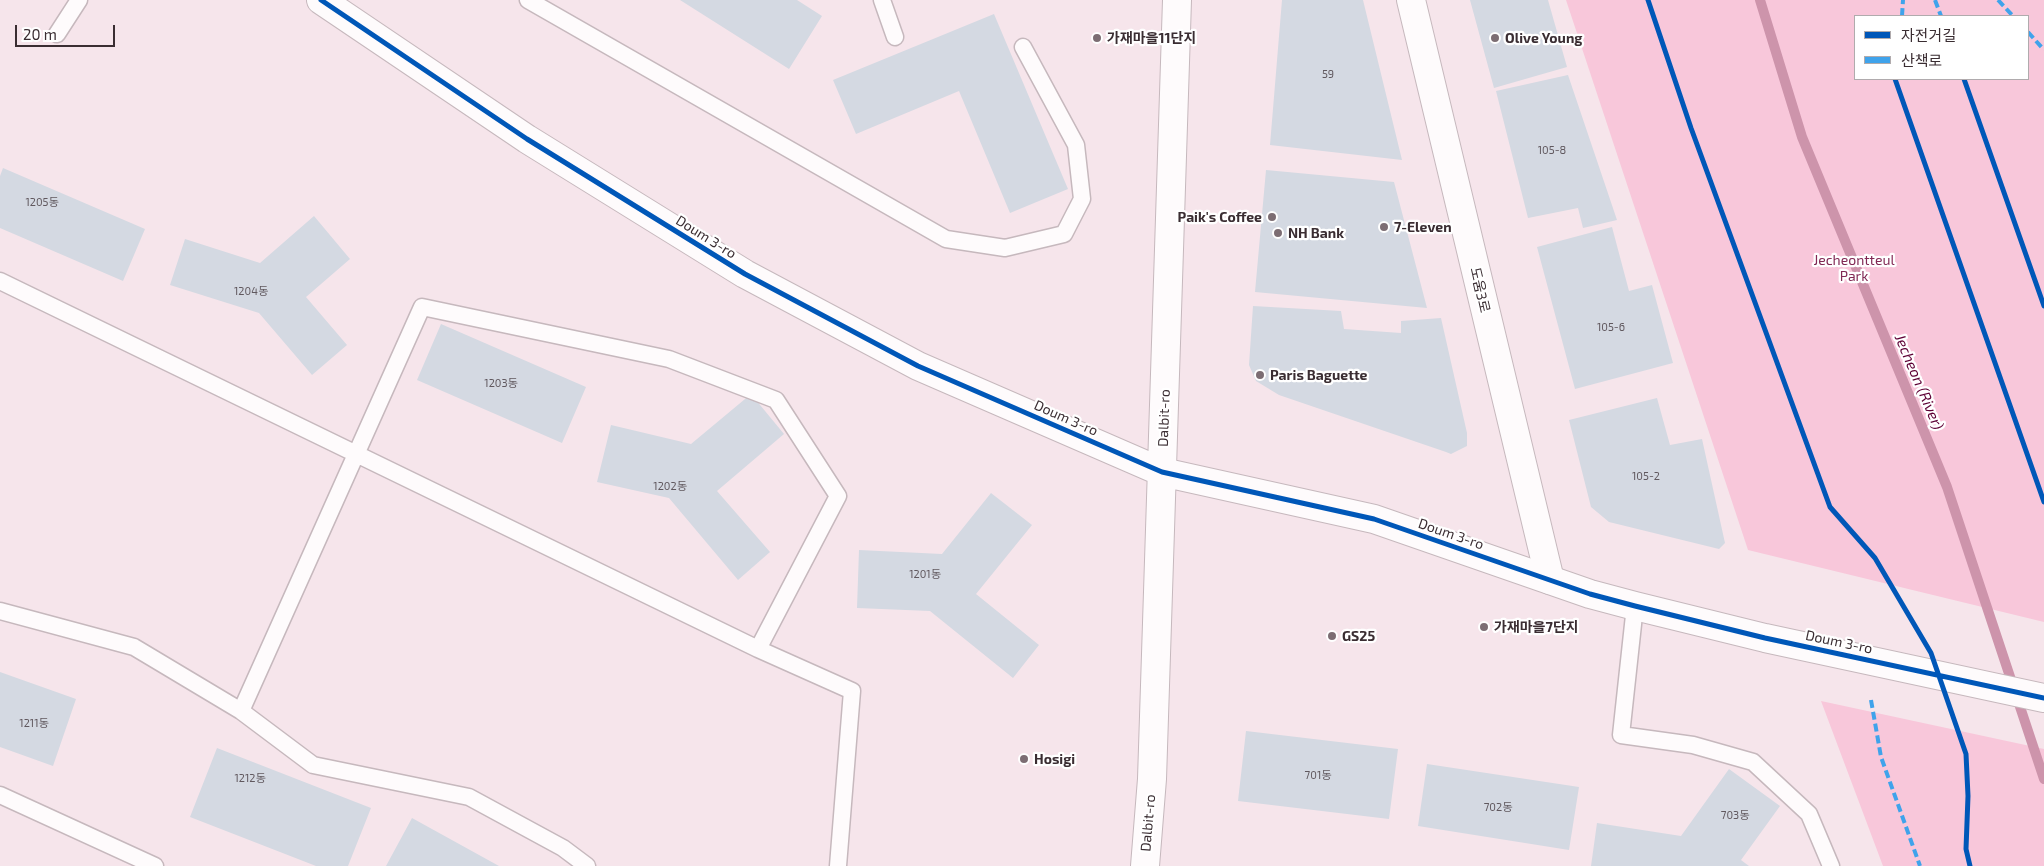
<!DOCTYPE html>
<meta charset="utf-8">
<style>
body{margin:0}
#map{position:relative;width:2044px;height:866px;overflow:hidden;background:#f6e5eb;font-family:"Exo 2","Noto Sans KR",sans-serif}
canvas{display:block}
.legend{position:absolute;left:1854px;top:15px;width:175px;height:65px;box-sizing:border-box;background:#fff;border:1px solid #b0abad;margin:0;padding:6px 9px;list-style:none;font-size:15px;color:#3a2d32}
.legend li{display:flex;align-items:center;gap:10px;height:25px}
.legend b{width:25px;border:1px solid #b0abad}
.scale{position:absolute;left:15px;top:25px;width:100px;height:22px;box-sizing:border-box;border:2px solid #3a2d32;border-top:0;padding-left:6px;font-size:15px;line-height:18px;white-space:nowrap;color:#3a2d32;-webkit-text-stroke:4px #fff;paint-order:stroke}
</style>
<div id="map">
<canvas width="2044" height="866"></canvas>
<ul class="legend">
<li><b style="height:6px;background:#0057b8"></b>자전거길</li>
<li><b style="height:6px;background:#3fa3eb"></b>산책로</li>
</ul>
<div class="scale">20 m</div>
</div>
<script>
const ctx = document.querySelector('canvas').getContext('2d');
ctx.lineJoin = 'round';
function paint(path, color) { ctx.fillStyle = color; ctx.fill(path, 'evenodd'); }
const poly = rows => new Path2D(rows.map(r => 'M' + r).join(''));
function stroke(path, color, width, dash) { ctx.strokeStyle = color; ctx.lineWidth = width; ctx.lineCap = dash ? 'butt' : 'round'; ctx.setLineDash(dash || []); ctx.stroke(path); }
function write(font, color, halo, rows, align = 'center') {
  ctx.font = font + ' "Exo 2","Noto Sans KR",sans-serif'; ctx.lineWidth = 4.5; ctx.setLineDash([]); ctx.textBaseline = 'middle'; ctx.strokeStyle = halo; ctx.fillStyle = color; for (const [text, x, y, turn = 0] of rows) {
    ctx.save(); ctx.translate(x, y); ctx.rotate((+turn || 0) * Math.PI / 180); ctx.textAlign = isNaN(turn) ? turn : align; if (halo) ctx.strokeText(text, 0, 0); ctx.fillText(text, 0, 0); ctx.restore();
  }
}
paint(poly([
 [1566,0,2044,0,2044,622,1748,550],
 [2028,16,2028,79,1855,79,1855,16],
 [1821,701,2044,749,2044,866,1883,866]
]), '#f8c7da');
stroke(poly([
 [1760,0,1802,137,1947,487,2044,779]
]), '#cd94ab', 10);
paint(poly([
 [680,0,797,0,822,16,789,69],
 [1282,0,1363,0,1402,160,1270,145],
 [1470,0,1548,0,1567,67,1494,88],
 [994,14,1068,189,1010,213,959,91,856,134,833,80],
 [1568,75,1617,220,1583,228,1578,208,1528,218,1496,91],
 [3,168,145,229,123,281,0,228,0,176],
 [1266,170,1394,182,1427,308,1255,292],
 [314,216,350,259,306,297,347,345,312,375,259,313,170,285,185,239,260,263],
 [1612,227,1629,291,1652,285,1673,363,1575,389,1537,247],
 [1253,306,1341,311,1344,329,1401,333,1401,321,1441,318,1467,433,1467,446,1451,454,1446,452,1279,395,1256,381,1249,365],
 [441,324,586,387,562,443,417,380],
 [751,394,784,434,717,491,770,552,738,580,669,498,597,482,611,425,691,444],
 [1657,398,1670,445,1702,439,1725,543,1719,549,1609,522,1591,507,1569,420],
 [991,493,1032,525,976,594,1039,645,1013,678,930,611,857,608,859,550,942,554],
 [0,672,76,699,53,766,0,747],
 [1246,731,1398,749,1389,819,1238,801],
 [217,748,371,808,348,866,316,866,190,817],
 [1427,764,1579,787,1569,850,1418,826],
 [1729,769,1780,806,1741,860,1749,866,1591,866,1597,823,1681,836],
 [412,818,499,866,386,866]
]), '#d4d9e2');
const service = poly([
 [528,0,946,239,1005,248,1064,234,1082,199,1076,145,1023,47],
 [882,0,895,37],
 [57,34,79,0],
 [0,281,758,649,852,691,838,866],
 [1635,606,1621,735,1693,745,1753,762,1809,814,1831,866],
 [0,611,134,647,241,711,313,765,469,797,563,848,587,866],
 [241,711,422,307,669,359,776,400,838,496,758,649],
 [0,795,155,866]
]);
const minor = poly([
 [1411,0,1550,580]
]);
const tertiary = poly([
 [321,0,527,139,745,274,918,366,1162,472,1374,519,1590,594,1635,606,1765,638,2044,698],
 [1145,866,1152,779,1177,0]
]);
stroke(service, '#c6b8bd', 19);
stroke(minor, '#c6b8bd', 30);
stroke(tertiary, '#c6b8bd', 30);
stroke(service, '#fefbfc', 16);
stroke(minor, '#fefbfc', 28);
stroke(tertiary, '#fefbfc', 28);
stroke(poly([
 [1935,0,1941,16],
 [1998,0,2013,16],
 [1902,16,1903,0],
 [2028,32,2044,50],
 [1871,700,1881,757,1920,866]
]), '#3fa3eb', 4, [8, 4]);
stroke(poly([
 [321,0,527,139,745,274,918,366,1162,472,1374,519,1590,594,1635,606,1765,638,2044,698],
 [1648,0,1691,128,1830,507,1875,558,1931,653,1966,754,1968,796,1966,849,1970,866],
 [1895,79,2044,502],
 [1964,79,2044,306]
]), '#0057b8', 5);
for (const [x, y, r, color] of [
 [1097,38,5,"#7c6d73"],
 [1495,38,5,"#7c6d73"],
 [1272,217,5,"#7c6d73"],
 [1384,227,5,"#7c6d73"],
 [1278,233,5,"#7c6d73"],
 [1260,375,5,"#7c6d73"],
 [1484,627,5,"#7c6d73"],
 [1332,636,5,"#7c6d73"],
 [1024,759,5,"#7c6d73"]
]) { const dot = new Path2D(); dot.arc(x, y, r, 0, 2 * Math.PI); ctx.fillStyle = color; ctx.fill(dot); stroke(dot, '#fff', 2); }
write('11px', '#60585e', null, [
 ["59",1328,74],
 ["105-8",1552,150],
 ["1205동",42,202],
 ["1204동",251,291],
 ["105-6",1611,327],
 ["1203동",501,383],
 ["105-2",1646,476],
 ["1202동",670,486],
 ["1201동",925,574],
 ["1211동",34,723],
 ["701동",1318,775],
 ["1212동",250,778],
 ["702동",1498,807],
 ["703동",1735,815]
]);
write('bold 14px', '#3a2d32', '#fff', [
 ["가재마을11단지",1107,38],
 ["Olive Young",1505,38],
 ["Paik's Coffee",1262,217,"right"],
 ["7-Eleven",1394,227],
 ["NH Bank",1288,233],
 ["Paris Baguette",1270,375],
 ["가재마을7단지",1494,627],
 ["GS25",1342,636],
 ["Hosigi",1034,759]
], 'left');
write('14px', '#3a2d32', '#fff', [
 ["Doum 3-ro",706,237,32],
 ["도움3로",1480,290,77],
 ["Doum 3-ro",1066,418,24],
 ["Dalbit-ro",1164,418,-88],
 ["Doum 3-ro",1451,534,19],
 ["Doum 3-ro",1839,642,12],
 ["Dalbit-ro",1148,823,-85]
]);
write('14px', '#812854', '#fff', [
 ["Jecheontteul",1854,260],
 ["Park",1854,276]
]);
write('italic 15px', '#5d0035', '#fff', [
 ["Jecheon (River)",1919,382,67]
]);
</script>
